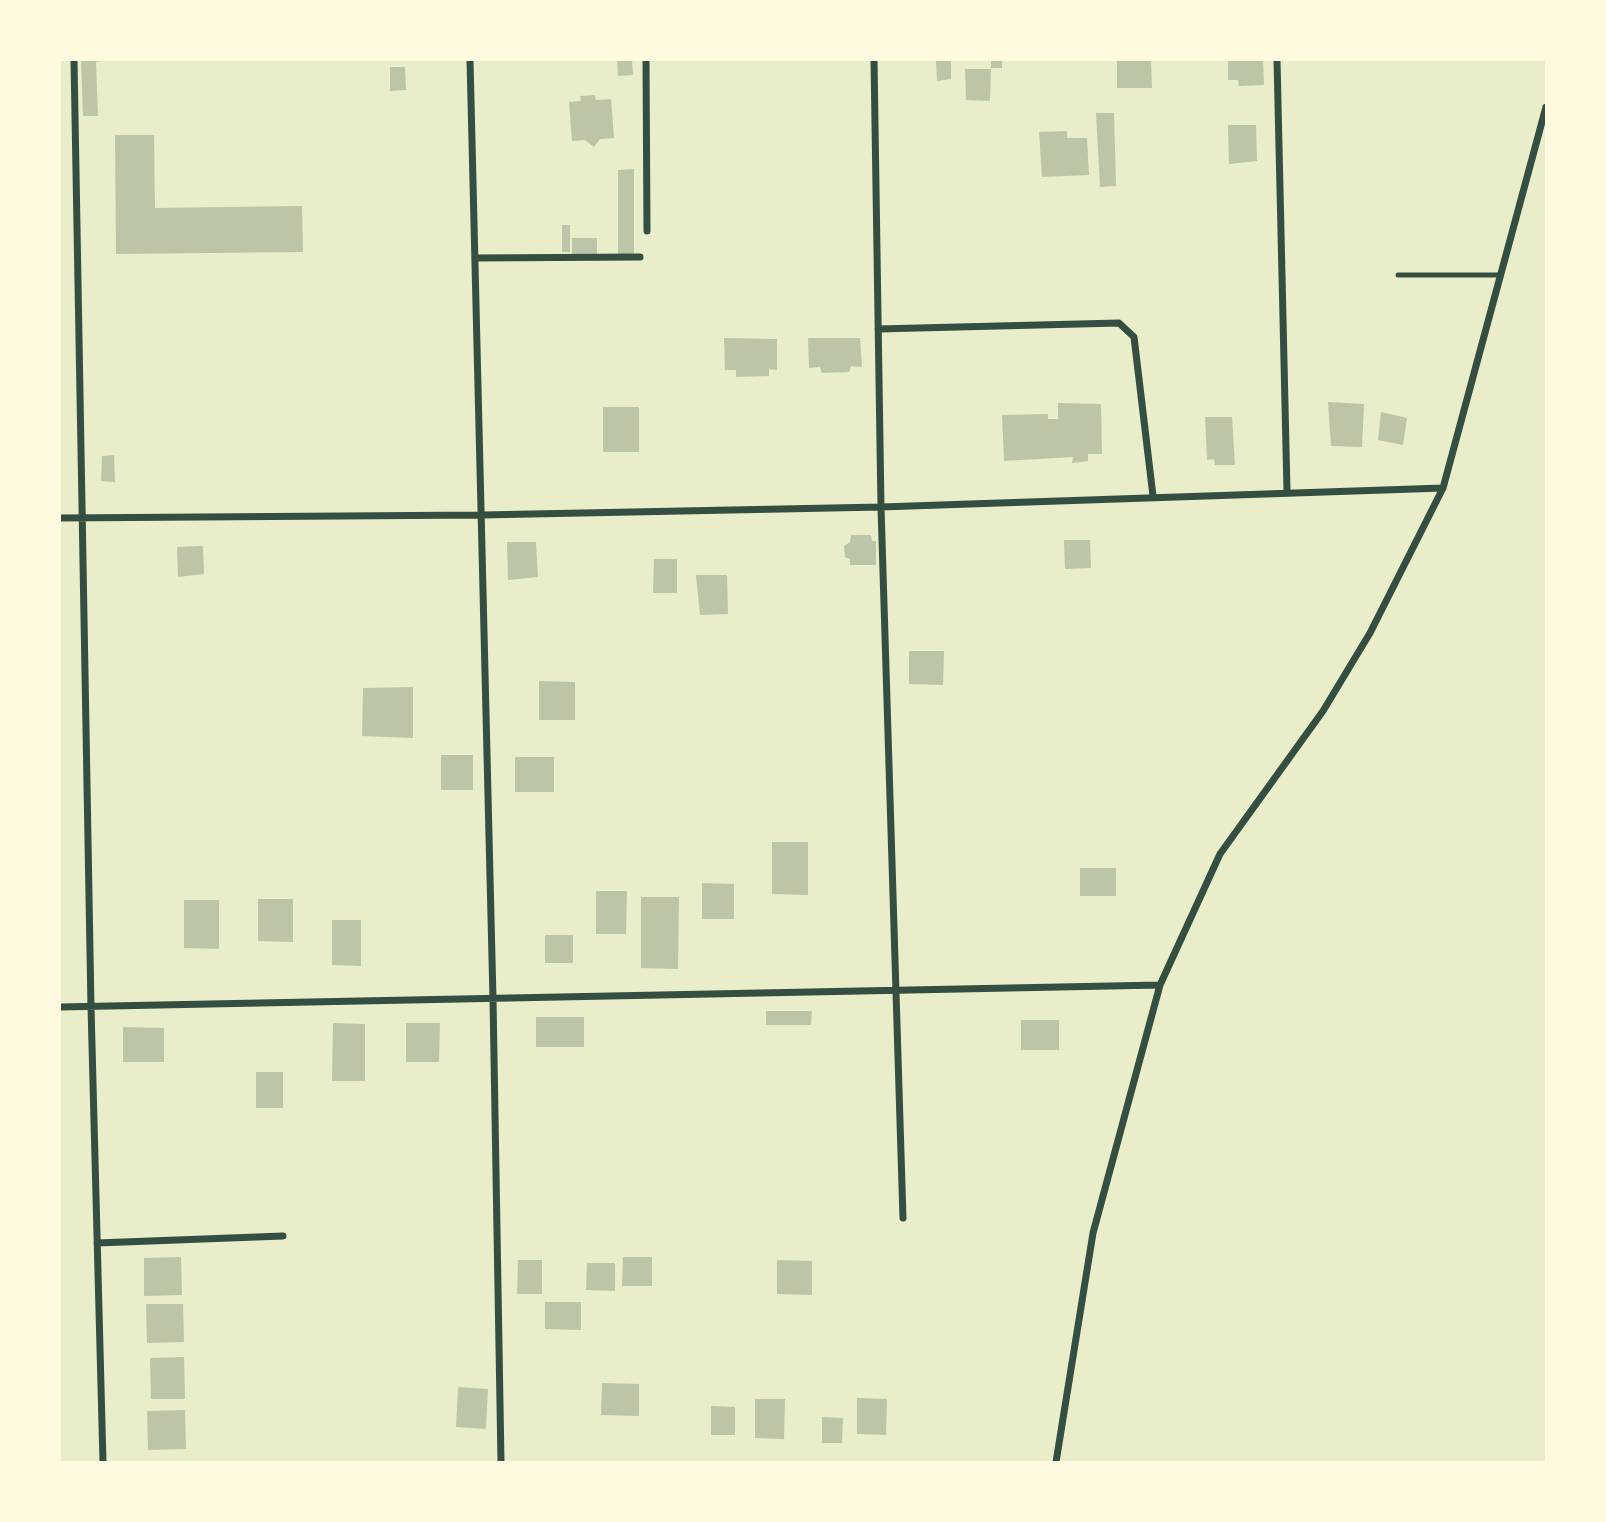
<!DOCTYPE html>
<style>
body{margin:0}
#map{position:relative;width:1606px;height:1522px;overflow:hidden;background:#e9edc9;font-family:Arial,sans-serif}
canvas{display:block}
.frame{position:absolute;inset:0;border:61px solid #fefae0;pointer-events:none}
</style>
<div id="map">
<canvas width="1606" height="1522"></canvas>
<div class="frame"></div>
</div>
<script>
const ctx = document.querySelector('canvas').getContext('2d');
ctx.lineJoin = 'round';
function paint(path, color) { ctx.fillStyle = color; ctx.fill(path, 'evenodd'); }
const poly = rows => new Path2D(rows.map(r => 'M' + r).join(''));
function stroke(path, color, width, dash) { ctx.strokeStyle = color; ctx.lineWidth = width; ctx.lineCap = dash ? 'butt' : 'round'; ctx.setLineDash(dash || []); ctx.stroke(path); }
paint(poly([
 [81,60,106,60,96,62,98,116,83,116],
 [617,60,632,60,633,75,618,76],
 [936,60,951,60,951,79,937,81],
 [991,60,1002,60,1002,68,991,68],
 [1117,60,1151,60,1152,88,1117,88],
 [1228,60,1263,60,1264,85,1239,86,1238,80,1228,80],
 [390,67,405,67,406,90,390,91],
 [965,69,991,69,990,101,966,100],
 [595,95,596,100,611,99,614,138,600,139,594,147,585,140,572,141,569,102,581,101,580,96],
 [1096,113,1114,113,1116,186,1100,187],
 [1228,125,1256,125,1257,161,1229,164],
 [1067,131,1067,138,1087,138,1089,175,1042,177,1039,132],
 [115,135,154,135,155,208,302,206,303,252,116,254],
 [634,169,634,254,618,254,618,170],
 [562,225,570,225,570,252,562,252],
 [572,238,597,238,597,254,572,254],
 [724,338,777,339,777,370,769,369,769,376,736,377,736,370,725,370],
 [808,338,860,338,862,367,851,366,849,372,822,373,820,367,809,368],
 [1328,402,1364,404,1362,447,1331,446],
 [1058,403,1101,404,1102,454,1088,454,1088,461,1072,463,1073,457,1004,461,1002,415,1048,414,1048,419,1058,419],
 [603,407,639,407,639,452,603,452],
 [1381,412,1407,418,1403,445,1378,440],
 [1205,417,1232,417,1235,465,1215,465,1214,459,1207,460],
 [114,455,115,482,101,481,102,456],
 [851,535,871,535,872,541,876,541,876,565,850,565,850,559,845,557,844,546,850,542],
 [1064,540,1090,540,1091,568,1065,569],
 [507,542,536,542,538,577,508,580],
 [203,546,204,574,178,577,177,547],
 [654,559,677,559,677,593,653,593],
 [696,575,727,575,728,614,700,615],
 [909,651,944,651,943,685,909,684],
 [539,681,575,682,575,720,539,720],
 [413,687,413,738,362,736,363,688],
 [441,755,473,755,473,790,441,790],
 [515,757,554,757,554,792,515,792],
 [772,842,808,842,808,895,772,894],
 [1080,868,1116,868,1116,896,1080,896],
 [702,883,734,884,734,919,702,919],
 [596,891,627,891,626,934,596,934],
 [641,897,679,897,678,969,641,968],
 [258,899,293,899,293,942,258,941],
 [184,900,219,900,219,949,184,948],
 [332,920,361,920,361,966,332,965],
 [545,935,573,935,573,963,545,963],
 [766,1011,812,1011,811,1025,766,1025],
 [536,1017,584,1017,584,1047,536,1047],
 [1021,1020,1059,1020,1059,1050,1021,1050],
 [333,1023,365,1024,365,1081,332,1081],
 [406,1023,440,1023,439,1062,406,1062],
 [123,1027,164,1028,164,1062,123,1062],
 [256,1072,283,1072,283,1108,256,1108],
 [181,1257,182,1295,144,1296,144,1258],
 [623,1257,652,1257,652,1286,622,1286],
 [518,1260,542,1260,542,1294,517,1294],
 [777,1260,812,1261,812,1295,777,1294],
 [587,1263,615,1263,615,1291,586,1290],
 [545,1302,581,1302,581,1330,545,1329],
 [146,1304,183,1304,184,1342,147,1343],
 [184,1357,185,1399,151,1399,150,1358],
 [602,1383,639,1384,639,1416,601,1415],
 [458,1387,488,1389,486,1429,456,1427],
 [857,1398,887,1399,886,1435,857,1434],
 [755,1399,785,1399,784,1439,755,1438],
 [711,1406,735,1407,735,1435,711,1435],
 [185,1410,186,1449,148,1450,147,1411],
 [822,1417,843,1418,842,1443,822,1443]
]), '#bcc5a7');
stroke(poly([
 [1398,275,1501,275]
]), '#344e41', 5);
stroke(poly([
 [74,60,91,1007,103,1462],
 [470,60,493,999,501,1462],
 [646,60,647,231],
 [874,60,881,507,903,1218],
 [1277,60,1287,491],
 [475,258,640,257],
 [878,329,1119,323,1134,337,1153,496],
 [60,518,482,515,881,507,1443,488],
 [60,1007,1160,985],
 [97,1243,283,1236],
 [1056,1462,1093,1233,1160,985,1220,854,1323,711,1370,633,1443,488,1546,107]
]), '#344e41', 7);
</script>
